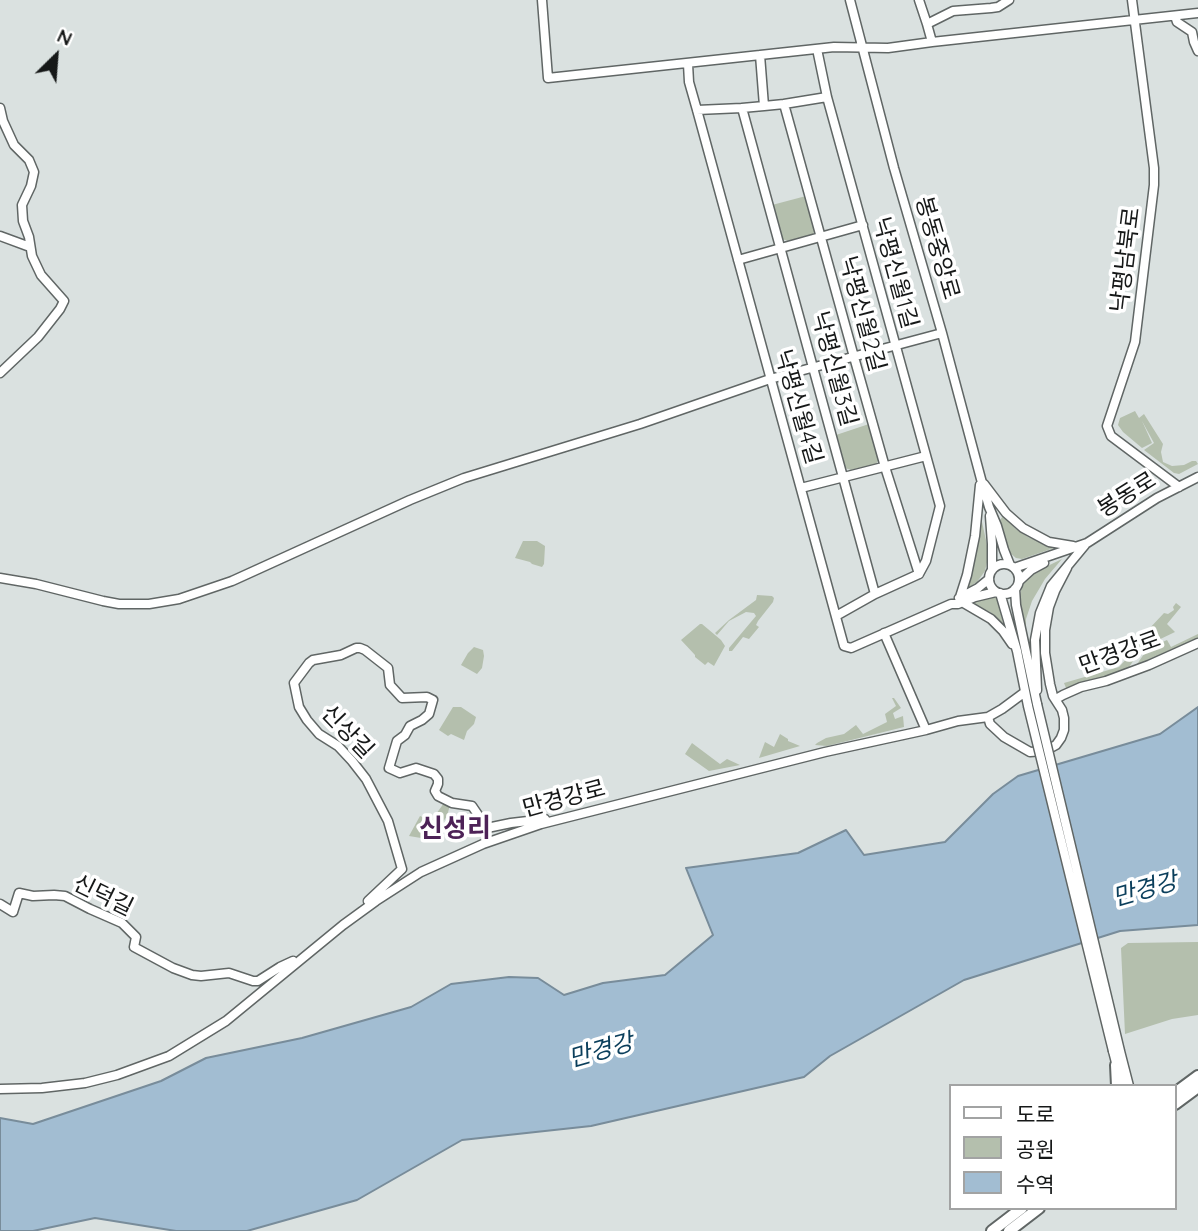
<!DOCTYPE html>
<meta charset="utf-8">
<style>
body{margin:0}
#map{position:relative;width:1198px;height:1231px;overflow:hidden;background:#dae1e0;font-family:Quicksand,"Noto Sans KR",sans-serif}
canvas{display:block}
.legend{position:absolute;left:949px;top:1084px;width:228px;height:126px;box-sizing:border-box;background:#fff;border:2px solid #a2a3a3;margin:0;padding:9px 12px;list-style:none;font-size:21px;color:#161818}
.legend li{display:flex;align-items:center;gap:14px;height:35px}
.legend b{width:35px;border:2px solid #a2a3a3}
.north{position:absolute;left:21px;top:21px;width:70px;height:70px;-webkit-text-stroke:5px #fff;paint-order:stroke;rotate:25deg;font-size:19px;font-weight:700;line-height:28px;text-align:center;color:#161818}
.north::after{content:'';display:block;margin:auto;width:24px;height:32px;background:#161818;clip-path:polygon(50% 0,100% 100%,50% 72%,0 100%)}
</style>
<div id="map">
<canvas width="1198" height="1231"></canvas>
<ul class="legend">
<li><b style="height:9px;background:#fff"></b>도로</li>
<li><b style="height:19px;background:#b4bfad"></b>공원</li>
<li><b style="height:19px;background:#a2bdd2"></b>수역</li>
</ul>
<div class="north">N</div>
</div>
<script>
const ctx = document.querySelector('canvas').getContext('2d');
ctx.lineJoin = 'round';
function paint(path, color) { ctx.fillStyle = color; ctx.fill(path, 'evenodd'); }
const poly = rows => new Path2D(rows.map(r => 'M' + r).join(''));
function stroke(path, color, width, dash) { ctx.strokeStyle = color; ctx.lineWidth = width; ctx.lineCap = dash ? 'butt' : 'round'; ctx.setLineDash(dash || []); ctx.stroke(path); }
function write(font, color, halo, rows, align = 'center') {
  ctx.font = font + ' Quicksand,"Noto Sans KR",sans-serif'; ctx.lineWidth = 7; ctx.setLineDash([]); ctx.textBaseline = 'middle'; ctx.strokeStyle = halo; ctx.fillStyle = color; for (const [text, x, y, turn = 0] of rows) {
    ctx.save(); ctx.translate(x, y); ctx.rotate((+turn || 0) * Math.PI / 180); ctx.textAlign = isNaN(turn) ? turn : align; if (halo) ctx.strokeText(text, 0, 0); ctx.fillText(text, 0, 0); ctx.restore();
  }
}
paint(poly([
 [806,196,815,230,813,234,788,241,782,239,772,205],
 [1135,411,1139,418,1144,414,1163,444,1161,452,1163,462,1172,466,1184,465,1192,461,1196,461,1198,464,1179,474,1174,473,1144,450,1154,443,1142,421,1152,443,1142,448,1123,432,1118,425,1120,418],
 [869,424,880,458,876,464,851,470,845,468,836,435],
 [1003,516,1016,529,1028,537,1054,548,1022,559,1016,558,1010,553,1000,520],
 [982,522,989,554,985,571,977,582,966,589,974,561,980,524],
 [523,541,537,541,545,546,544,564,542,567,532,564,530,562,515,558],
 [1062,559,1045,579,1032,601,1026,619,1026,641,1022,619,1020,595,1022,586,1029,575],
 [757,595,772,596,774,598,773,602,758,621,756,625,759,627,749,639,743,637,732,651,729,651,729,648,756,616,754,613,746,612,729,621,717,635,715,633,729,620,756,600],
 [992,596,997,597,1003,623,1002,625,990,612,972,605,970,602],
 [1176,603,1181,607,1167,624,1175,632,1150,644,1141,651,1136,651,1131,648,1164,613,1168,614,1174,610,1173,607],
 [700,624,702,624,721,640,725,646,714,666,708,662,705,665,695,657,695,655,681,640],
 [1198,634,1198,640,1135,667,1144,654,1158,644,1167,640,1171,647],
 [474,647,483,650,484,656,482,668,477,674,461,665,468,653],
 [1138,654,1127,670,1069,689,1066,688,1064,683,1119,667,1129,656],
 [892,698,894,698,901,708,893,713,895,719,903,716,904,727,827,746,815,745,817,743,826,738,844,734,856,725,863,734,887,722,885,714,896,706],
 [453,707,461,707,476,717,474,724,467,731,464,740,451,734,448,736,439,730],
 [780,734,788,739,788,741,800,746,759,758,765,742,774,747],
 [692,743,720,764,727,759,740,765,709,771,685,754],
 [444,803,450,805,447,816,441,825,432,821,421,838,409,836,420,816,431,821],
 [1198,942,1198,1015,1172,1019,1125,1034,1121,948,1128,943]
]), '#b4bfad');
const water = poly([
 [1198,707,1198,925,1120,931,964,980,830,1056,804,1077,591,1126,462,1140,357,1200,247,1231,176,1231,95,1218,33,1231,0,1231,0,1118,33,1124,161,1081,206,1058,302,1038,411,1007,451,984,509,977,538,978,564,995,603,983,665,975,713,935,686,868,798,853,846,830,864,855,945,842,993,794,1018,776,1160,734,1198,707]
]);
paint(water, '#a2bdd2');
stroke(water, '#788c9a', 2);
const minor = poly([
 [542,0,548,78,834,47,888,48,932,42,1198,13],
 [850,0,894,168,942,333,981,479,989,507,997,526,1004,550,1010,565],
 [919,0,927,24],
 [1132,0,1154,168,1154,185,1135,342,1107,426,1111,436,1179,487],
 [1175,16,1177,22,1192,32,1194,42,1198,51],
 [932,42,927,24,953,11,991,8,998,7,1009,0],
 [817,49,827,97,940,506,926,561,919,574],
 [760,55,764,106,742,108,875,594,919,574],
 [688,64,689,82,697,110,844,646,851,648,951,604,958,604,975,597,996,592],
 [827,97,784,104,854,357,885,467,919,574],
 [764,106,784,104],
 [0,108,3,121,14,145,29,160,34,172,31,186,22,205,23,221,29,237,32,256,41,275,64,301,60,309,38,337,0,373],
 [697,110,742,108],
 [0,236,30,247],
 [738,260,863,225],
 [984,484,1006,513,1023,528,1049,542,1073,546],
 [801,488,926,456],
 [990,516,992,544,992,570],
 '989 579a15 15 0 1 1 30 0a15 15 0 1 1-30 0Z',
 [1014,568,1087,543,1157,498,1198,477],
 [0,578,36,584,103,601,119,604,149,604,179,599,232,581,410,500,464,478,640,424,770,379,942,333],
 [1019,581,1031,570,1044,563],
 [1015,589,1016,605,1037,704],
 [1000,593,1017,651,1028,706],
 [960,597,967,575,975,536,980,485],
 [959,598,978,588,989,579],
 [962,602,991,619,1003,631,1012,644],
 [836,616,875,594],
 [884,633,926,730],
 [1037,690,1035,640,1040,613,1051,586,1085,545],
 [1056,699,1063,695,1081,687,1106,681,1149,665,1198,643],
 [988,717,990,724,1004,737,1030,752,1045,751,1056,745,1061,738,1064,730,1064,718,1062,710,1053,696,1050,684,1045,653,1045,630,1049,607,1055,591,1067,568],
 [368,901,402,869,388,821,366,779,352,761,338,746,319,734,307,720,299,707,294,683,309,663,313,660,341,655,356,648,360,648,365,650,388,668,390,685,402,698,427,697,433,700,429,714,422,720,410,726,405,735,397,741,389,768,400,773,416,768,434,774,438,779,438,784,435,791,438,796,452,803,472,806,487,828,511,823,545,819],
 [0,904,13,912,19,893,33,896,54,895,65,896,90,909,122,923,136,937,134,947,173,968,192,975,201,976,229,973,253,981,258,981,280,967,293,961],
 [1113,1051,1122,1086],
 [1120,1051,1129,1086],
 [0,1089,42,1088,85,1083,117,1075,169,1056,226,1021,343,925,376,901,421,872,483,844,541,824,825,752,926,730,958,721,988,717,1002,709,1025,692]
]);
const major = poly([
 [1116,1065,1117,1086],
 [1175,1093,1198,1076],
 [1175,1104,1198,1087],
 [992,1231,1022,1208],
 [1009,1231,1039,1208]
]);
stroke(minor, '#606665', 11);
stroke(major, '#606665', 14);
stroke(minor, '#fff', 8);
stroke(major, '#fff', 10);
const minorBridge = poly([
 [1037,704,1120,1051],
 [1028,706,1113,1051]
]);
stroke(minorBridge, '#606665', 11, []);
stroke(minorBridge, '#fff', 8);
write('23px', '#161818', '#fff', [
 ["봉동중앙로",937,248,74],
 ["낙평남북로",1126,260,-83],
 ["낙평신월1길",895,273,75],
 ["낙평신월2길",862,314,75],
 ["낙평신월3길",834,369,75],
 ["낙평신월4길",798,407,74],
 ["봉동로",1127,495,-32],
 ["만경강로",1120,653,-20],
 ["신상길",347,732,46],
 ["만경강로",564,799,-15],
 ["신덕길",103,896,26]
]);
write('italic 24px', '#0a3e5b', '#fff', [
 ["만경강",1145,890,-16],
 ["만경강",601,1051,-16]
]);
write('bold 26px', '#4d2257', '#fff', [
 ["신성리",455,829]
]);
</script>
